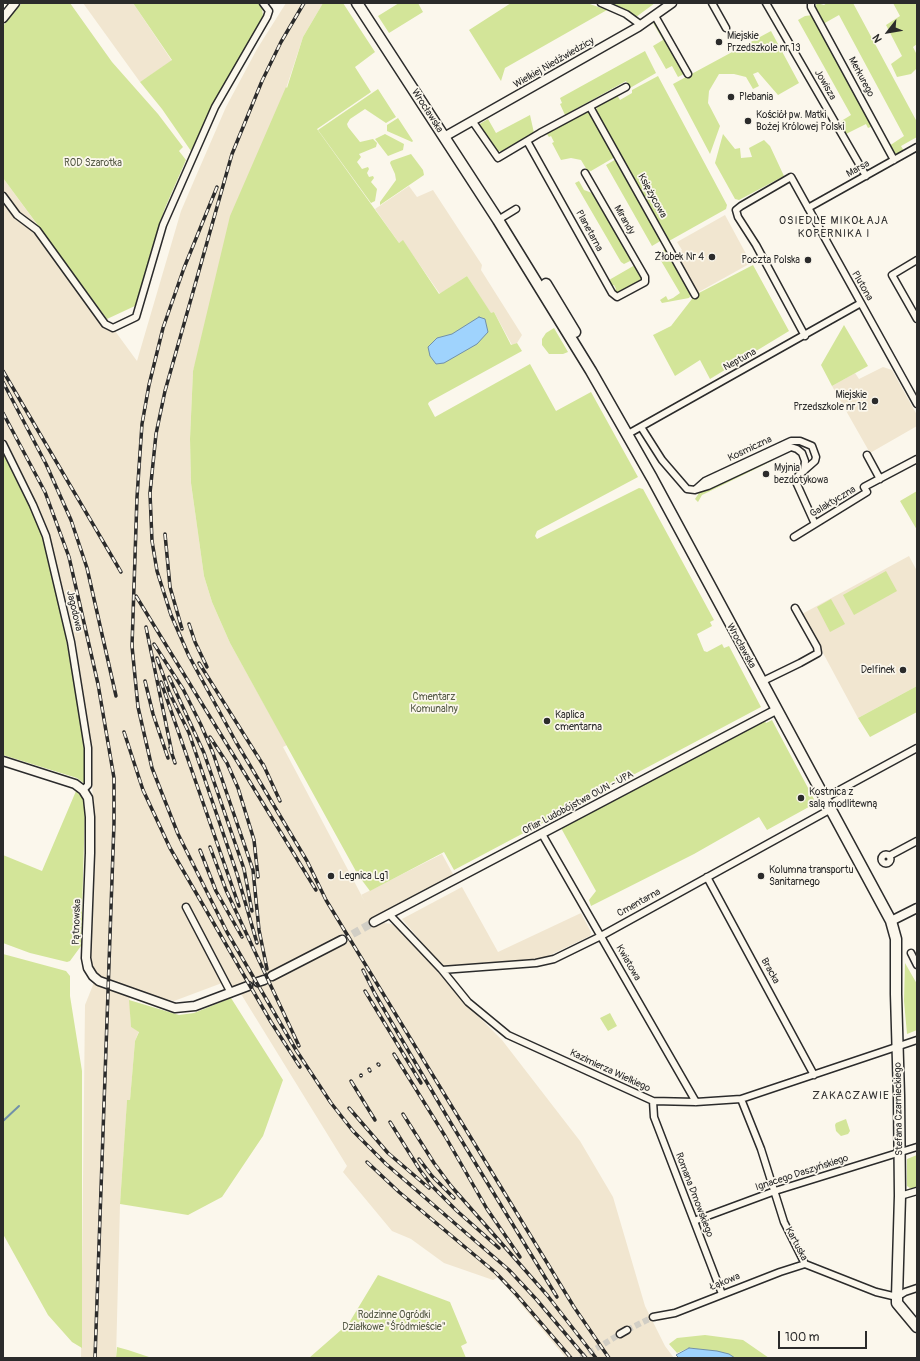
<!DOCTYPE html>
<meta charset="utf-8">
<style>
body{margin:0}
#map{position:relative;width:920px;height:1361px;overflow:hidden;background:#fbf7ec;font-family:Pangolin,sans-serif}
canvas{display:block}
.frame{position:absolute;inset:0;border:4px solid #2b2b2b;pointer-events:none}
.north{position:absolute;left:868px;top:12px;width:40px;height:40px;-webkit-text-stroke:3px #fbf7ec;paint-order:stroke;rotate:239deg;font-size:11px;font-weight:700;line-height:16px;text-align:center;color:#2b2b2b}
.north::after{content:'';display:block;margin:auto;width:14px;height:18px;background:#2b2b2b;clip-path:polygon(50% 0,100% 100%,50% 72%,0 100%)}
.scale{position:absolute;left:778px;top:1331px;width:89px;height:18px;box-sizing:border-box;border:2px solid #2b2b2b;border-top:0;padding-left:5px;font-size:12px;line-height:14px;white-space:nowrap;color:#2b2b2b;-webkit-text-stroke:3px #fbf7ec;paint-order:stroke}
</style>
<div id="map">
<canvas width="920" height="1361"></canvas>
<div class="frame"></div>
<div class="north">N</div>
<div class="scale">100 m</div>
</div>
<script>
const ctx = document.querySelector('canvas').getContext('2d');
ctx.lineJoin = 'round';
function paint(path, color) { ctx.fillStyle = color; ctx.fill(path, 'evenodd'); }
const poly = rows => new Path2D(rows.map(r => 'M' + r).join(''));
function stroke(path, color, width, dash) { ctx.strokeStyle = color; ctx.lineWidth = width; ctx.lineCap = dash ? 'butt' : 'round'; ctx.setLineDash(dash || []); ctx.stroke(path); }
function write(font, color, halo, rows, align = 'center') {
  ctx.font = font + ' Pangolin,sans-serif'; ctx.lineWidth = 3.5; ctx.setLineDash([]); ctx.textBaseline = 'middle'; ctx.strokeStyle = halo; ctx.fillStyle = color; for (const [text, x, y, turn = 0] of rows) {
    ctx.save(); ctx.translate(x, y); ctx.rotate((+turn || 0) * Math.PI / 180); ctx.textAlign = isNaN(turn) ? turn : align; if (halo) ctx.strokeText(text, 0, 0); ctx.fillText(text, 0, 0); ctx.restore();
  }
}
paint(poly([
 [83,3,133,3,172,61,140,82],
 [286,3,323,3,303,37,193,371,190,439,191,483,204,576,212,602,230,643,287,745,283,747,365,902,361,895,442,854,454,876,372,918,377,925,384,923,392,924,406,935,463,1001,502,1040,580,1141,613,1197,645,1306,665,1346,674,1358,566,1358,498,1277,493,1280,444,1263,411,1239,392,1231,343,1172,347,1166,241,994,222,983,174,1001,129,989,131,1027,139,1031,135,1041,130,1101,127,1101,120,1204,116,1358,81,1358,85,1005,93,985,89,958,94,829,92,778,85,708,76,643,65,595,40,517,3,439,3,178,137,361,181,211,196,176,226,107,257,49],
 [409,186,417,197,433,190,482,265,481,270,522,335,517,343,512,345,494,312,491,314,467,276,440,294,403,241,399,243,375,209],
 [725,215,751,263,697,293,675,254,682,250,677,242],
 [883,367,892,370,917,415,917,426,870,453,832,386,855,373,859,379],
 [909,556,917,571,917,686,858,718,802,614],
 [462,887,498,952,581,913,591,932,590,936,546,957,521,961,442,966,402,919]
]), '#f1e6d0');
paint(poly([
 [22,3,70,3,112,62,158,114,183,147,179,151,186,160,165,208,151,251,137,305,107,319,3,178,3,26],
 [133,3,258,3,262,8,263,16,209,112,191,151,162,109,140,82,172,60],
 [323,3,343,3,375,52,355,67,371,92,317,129,399,243,403,240,439,294,467,276,491,313,494,312,511,345,517,343,522,351,429,402,428,404,435,417,530,364,556,411,591,392,638,477,537,531,535,536,537,539,639,488,643,489,714,620,710,622,712,626,697,634,704,651,707,652,722,644,724,648,729,646,761,707,454,870,444,852,370,891,358,875,230,643,212,602,204,576,191,483,190,439,193,371,230,216,286,87,287,88,303,37],
 [399,3,418,3,423,12,389,33,378,16],
 [511,3,587,3,607,10,505,68,501,81,469,30],
 [606,3,655,3,636,17],
 [817,3,824,5,827,3,853,3,917,122,917,137,901,146,904,151,897,154,893,153,889,146,904,136,839,15,823,24,815,7],
 [893,3,917,3,917,44,913,47,917,55,917,68,911,74,897,77,891,64,902,56,886,25,900,16],
 [813,15,873,126,868,128,866,124,844,135,838,123,851,115,798,20,805,16],
 [657,21,686,73,678,77,672,66,666,69,653,46,663,40,653,23],
 [771,31,799,83,778,95,758,72,753,74,759,86,753,89,746,77,734,74,719,74,709,91,708,103,720,126,710,154,673,84],
 [645,51,656,73,630,88,626,81,565,115,560,104,562,103,560,98],
 [658,76,727,205,726,209,669,241,596,110,598,105,617,95,620,100,632,93,632,90],
 [378,89,396,117,386,123,365,109,350,119,347,124,348,127,360,142,373,139,377,143,376,147,359,154,361,157,357,162,362,169,368,167,369,169,367,173,369,177,373,176,374,178,371,182,377,189,375,201,371,203,318,130],
 [589,112,615,157,591,171,587,170,581,160,571,158,561,160,552,143,554,142,551,136,549,137,546,133,581,114],
 [530,115,534,133,504,151,496,151,478,125,488,119,496,133],
 [398,118,413,141,412,142,387,131,387,125],
 [385,134,404,144,403,150,388,156,375,139],
 [723,134,735,149,740,148,741,158,752,157,749,148,764,140,770,146,784,176,739,200,735,199,715,163],
 [411,154,423,170,424,175,380,205,380,202,396,180,395,174,390,163,391,161],
 [618,158,662,240,652,246,606,165],
 [579,181,584,190,595,194,632,260,624,264,621,262,575,183],
 [666,249,692,293,689,298,662,303,660,300,666,296,668,300,673,298,680,293,657,254],
 [635,265,642,276,641,282,617,294,614,291,616,289,614,285,612,286,609,280],
 [753,265,789,331,710,379,700,360,675,376,653,335,671,326,695,295],
 [844,325,868,366,832,386,821,365],
 [554,328,568,352,563,354,549,354,542,345,542,339,546,333],
 [3,450,32,508,43,537,61,610,84,741,86,782,85,784,77,778,3,755],
 [776,459,702,495,698,502,695,499,699,493],
 [917,491,917,530,900,501],
 [886,571,897,591,854,615,843,595],
 [831,599,845,624,830,632,817,607],
 [917,686,917,712,870,737,858,718],
 [764,720,766,723,772,720,773,722,816,803,767,830,759,817,694,854,591,906,589,900,596,891,561,828],
 [76,791,82,797,85,808,81,946,70,961,67,962,30,953,3,943,3,855,42,871],
 [3,954,66,971,70,976,70,996,82,1071,82,1348,72,1342,48,1315,3,1234],
 [905,963,917,984,917,1030,907,1034,904,1001],
 [231,998,283,1080,263,1136,222,1197,188,1215,120,1204,127,1100,130,1100,135,1041,139,1032,131,1027,129,1000,179,1015,194,1013],
 [610,1013,617,1026,608,1031,600,1018],
 [846,1119,850,1131,848,1134,841,1136,836,1131,835,1125,836,1123],
 [917,1155,917,1189,913,1190,907,1186,907,1159],
 [378,1275,450,1302,467,1343,461,1346,466,1358,309,1358,349,1323],
 [705,1335,743,1340,769,1358,735,1358,729,1354,689,1348,677,1353,669,1344,677,1338],
 [117,1347,128,1350,152,1358,116,1358]
]), '#d3e599');
const water = poly([
 [479,317,485,319,488,332,477,344,444,363,436,364,430,356,428,347,437,338,452,334,479,317],
 [689,1348,717,1351,729,1354,735,1358,679,1358,676,1355,689,1348]
]);
paint(water, '#9fd3fd');
stroke(water, '#7190a9', 1);
stroke(poly([
 [3,1121,19,1106]
]), '#7190a9', 2);
stroke(poly([
 [627,1330,653,1317],
 [581,1358,620,1334]
]), '#d1cec5', 6, [6, 3]);
stroke(poly([
 [342,940,374,922]
]), '#d1cec5', 8, [8, 4]);
const minor = poly([
 [601,3,626,14,641,25],
 [712,3,726,28],
 [766,3,866,176],
 [811,3,811,7,894,160],
 [655,16,688,74],
 [590,107,695,295],
 [473,122,498,158,540,133,626,87],
 [527,141,612,293,617,297,645,282,645,277,585,173],
 [3,196,17,215,37,230,105,324,113,328,136,317,163,225,215,107,267,17,269,11,263,3],
 [808,208,917,147],
 [498,220,516,209],
 [917,260,892,275,917,319],
 [805,336,756,245,738,217,736,210,741,206,791,177,917,404],
 [641,427,662,460,687,489,695,490,708,486,791,447,797,449,802,453,805,461,804,471],
 [628,434,861,303],
 [3,444,33,505,46,536,71,642,88,748,88,785,83,790],
 [867,455,880,479],
 [696,489,705,481,791,441,800,441,812,446,816,457,815,461,798,476,796,482,815,524],
 [794,537,867,492,864,487,917,459],
 [761,682,800,663,818,653,817,647,795,608],
 [825,798,917,748],
 [542,834,696,1102],
 '881.5 859a4.5 4.5 0 1 1 9 0a4.5 4.5 0 1 1-9 0Z',
 [889,856,917,841],
 [707,877,814,1075],
 [186,907,231,993],
 [389,914,442,970,468,1002,508,1035,653,1101,696,1102,741,1099,917,1040],
 [911,953,917,965],
 [442,970,536,963,554,959,601,936,831,809],
 [741,1099,761,1149,784,1222,805,1264,876,1292,897,1297,905,1292,917,1288],
 [653,1101,654,1117,722,1294],
 [900,1196,917,1191],
 [694,1221,775,1191,917,1147],
 [653,1317,675,1313,780,1272,805,1264],
 [620,1334,627,1330]
]);
const tertiary = poly([
 [3,18,15,3],
 [444,137,638,27,672,3],
 [3,761,75,784,83,790,88,798,90,817,90,853,86,958,88,968,93,976,99,981,175,1008,195,1006,248,986],
 [891,921,917,908],
 [374,922,776,710],
 [272,976,342,940],
 [258,982,264,980]
]);
const primary = poly([
 [357,3,498,220,591,371,652,478,891,921,896,939,896,994,899,1096,900,1196,897,1297,897,1303,917,1327],
 [546,284,575,332]
]);
stroke(minor, '#2b2b2b', 9);
stroke(tertiary, '#2b2b2b', 11);
stroke(primary, '#2b2b2b', 13);
stroke(minor, '#fbf7ec', 6);
stroke(tertiary, '#fbf7ec', 8);
stroke(primary, '#fbf7ec', 10);
const rail = poly([
 [304,3,281,42,262,81,232,154,165,391,156,434,150,493,152,541,157,571,171,615,189,656,236,742,307,861,326,900,574,1307,609,1358],
 [217,187,184,268,163,328,149,385,142,424,137,497,132,646,138,707,152,768,178,834,227,932,296,1050,331,1103,353,1131,386,1164,509,1270,536,1299,586,1358],
 [3,371,121,572],
 [3,382,46,464,71,520,87,568,116,696],
 [3,413,45,492,69,557,98,684,114,778,114,823,95,1358],
 [165,534,170,587,182,629],
 [136,596,316,890],
 [189,624,195,642,207,667],
 [146,627,172,753],
 [154,644,183,689,201,725,213,753,253,870,259,930,267,969],
 [157,658,170,694,189,733,237,874,257,943],
 [199,663,265,768],
 [169,677,204,753,244,869,252,911],
 [145,681,153,714,168,758],
 [161,682,239,906],
 [124,732,143,790,170,848,271,1022,300,1067],
 [210,737,227,763,238,788,254,840,258,877],
 [170,748,175,763],
 [263,764,280,801],
 [210,847,226,890,299,1046],
 [200,850,216,891,242,937],
 [363,970,375,994,449,1120,557,1297],
 [365,991,421,1083],
 [394,1054,445,1136,487,1209,520,1257],
 [378,1064,379,1065],
 [369,1069,370,1071],
 [361,1075,361,1076],
 [351,1081,375,1120],
 [349,1108,388,1153,429,1188],
 [403,1114,434,1163,451,1186,547,1295,596,1358],
 [390,1122,420,1170,432,1186,457,1211,499,1248],
 [419,1159,432,1176,454,1198],
 [367,1162,399,1192,496,1273,516,1294,571,1358]
]);
stroke(rail, '#2b2b2b', 3.5);
stroke(rail, '#fbf7ec', 2, [6]);
for (const [x, y, r, color] of [
 [719,42,4,"#2b2b2b"],
 [731,97,4,"#2b2b2b"],
 [748,121,4,"#2b2b2b"],
 [712,257,4,"#2b2b2b"],
 [808,260,4,"#2b2b2b"],
 [875,401,4,"#2b2b2b"],
 [766,474,4,"#2b2b2b"],
 [903,670,4,"#2b2b2b"],
 [547,721,4,"#2b2b2b"],
 [801,798,4,"#2b2b2b"],
 [331,876,4,"#2b2b2b"],
 [761,876,4,"#2b2b2b"]
]) { const dot = new Path2D(); dot.arc(x, y, r, 0, 2 * Math.PI); ctx.fillStyle = color; ctx.fill(dot); stroke(dot, '#fbf7ec', 1.5); }
write('10px', '#2b2b2b', '#fbf7ec', [
 ["Miejskie",727,36],
 ["Przedszkole nr 13",727,48],
 ["Plebania",739,97],
 ["Kościół pw. Matki",756,115],
 ["Bożej Królowej Polski",756,127],
 ["Żłobek Nr 4",704,257,"right"],
 ["Poczta Polska",800,260,"right"],
 ["Miejskie",867,395,"right"],
 ["Przedszkole nr 12",867,407,"right"],
 ["Myjnia",774,468],
 ["bezdotykowa",774,480],
 ["Delfinek",895,670,"right"],
 ["Kaplica",555,715],
 ["cmentarna",555,727],
 ["Kostnica z",809,792],
 ["salą modlitewną",809,804],
 ["Kolumna transportu",769,870],
 ["Sanitarnego",769,882],
 ["Legnica Lg1",339,876]
], 'left');
write('10px', '#2b2b2b', '#fbf7ec', [
 ["Wielkiej Niedźwiedzicy",554,63,-30],
 ["Merkurego",861,77,62],
 ["Jowisza",825,85,60],
 ["Wrocławska",427,111,57],
 ["Marsa",858,169,-29],
 ["Księżycowa",652,196,61],
 ["Mirandy",624,220,60],
 ["Planetarna",589,231,61],
 ["Plutona",862,286,60],
 ["Neptuna",740,360,-29],
 ["Kosmiczna",750,449,-25],
 ["Galaktyczna",833,502,-31],
 ["Jagodowa",74,611,77],
 ["Wrocławska",741,646,61],
 ["Ofiar Ludobójstwa OUN - UPA",578,803,-28],
 ["Cmentarna",639,903,-29],
 ["Pątnowska",77,922,-88],
 ["Kwiatowa",628,963,60],
 ["Bracka",770,971,61],
 ["Kazimierza Wielkiego",610,1071,25],
 ["Stefana Czarnieckiego",899,1109,-91],
 ["Ignacego Daszyńskiego",802,1173,-18],
 ["Romana Dmowskiego",694,1195,69],
 ["Kartuska",796,1244,62],
 ["Łąkowa",725,1282,-22]
]);
write('10px', '#555a46', '#fbf7ec', [
 ["ROD Szarotka",93,163],
 ["Cmentarz",434,697],
 ["Komunalny",434,709],
 ["Rodzinne Ogródki",394,1315],
 ["Działkowe \"Śródmieście\"",394,1327]
]);
ctx.letterSpacing = '1px';
write('11px', '#2b2b2b', '#fbf7ec', [
 ["OSIEDLE MIKOŁAJA",834,221],
 ["KOPERNIKA I",834,234],
 ["ZAKACZAWIE",851,1096]
]);
ctx.letterSpacing = '0px';
</script>
